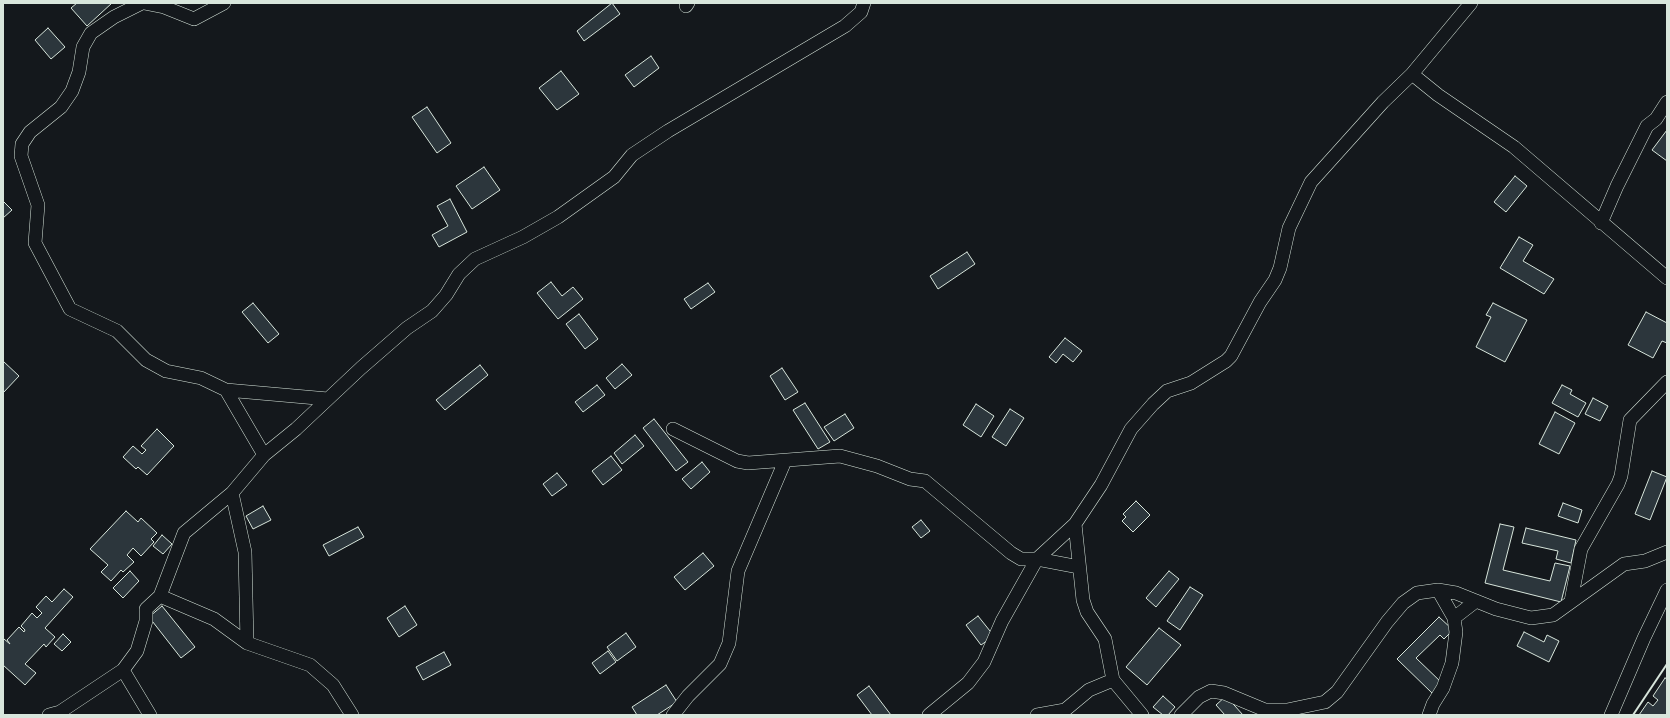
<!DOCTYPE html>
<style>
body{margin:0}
#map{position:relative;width:1670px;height:718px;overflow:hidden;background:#14181c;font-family:Poppins,sans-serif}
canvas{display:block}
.frame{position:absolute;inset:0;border:4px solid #d8e6dc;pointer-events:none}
</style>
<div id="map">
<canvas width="1670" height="718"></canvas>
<div class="frame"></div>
</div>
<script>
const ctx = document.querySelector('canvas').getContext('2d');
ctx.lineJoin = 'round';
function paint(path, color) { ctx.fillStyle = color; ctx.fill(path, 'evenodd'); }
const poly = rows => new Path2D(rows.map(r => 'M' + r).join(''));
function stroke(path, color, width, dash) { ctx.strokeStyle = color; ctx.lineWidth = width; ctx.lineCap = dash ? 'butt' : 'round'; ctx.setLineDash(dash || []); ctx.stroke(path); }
const building = poly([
 [77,3,112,3,87,26,71,8,77,3],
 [612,3,620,14,584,41,577,31,612,3],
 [48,28,65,47,51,59,35,40,48,28],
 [651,56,659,68,634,87,625,75,651,56],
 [561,71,579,94,557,110,539,88,561,71],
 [427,107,451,143,437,153,412,117,427,107],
 [1667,130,1667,161,1652,150,1667,130],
 [484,167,500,190,472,209,456,186,484,167],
 [1515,176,1527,186,1506,212,1494,202,1515,176],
 [450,199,467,232,439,247,432,235,448,226,437,206,450,199],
 [3,201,12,210,3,218,3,201],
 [1519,237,1533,245,1523,261,1554,279,1544,294,1500,268,1519,237],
 [967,252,975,264,938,289,930,276,967,252],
 [551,282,562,296,573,287,583,299,558,319,537,293,551,282],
 [708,283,715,292,691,309,684,299,708,283],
 [253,303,279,334,268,343,242,312,253,303],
 [1493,303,1527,320,1505,362,1476,347,1491,317,1486,315,1493,303],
 [1646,312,1667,323,1667,343,1662,341,1653,358,1628,345,1646,312],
 [579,314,598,339,585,349,566,324,579,314],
 [1065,338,1082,351,1073,362,1063,354,1056,363,1049,357,1065,338],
 [3,361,19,376,3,393,3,361],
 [622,364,632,375,615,389,606,378,622,364],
 [480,365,488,375,445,410,436,400,480,365],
 [782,368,798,392,785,400,770,376,782,368],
 [597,385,605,395,583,412,575,402,597,385],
 [1562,385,1572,390,1570,394,1586,403,1578,417,1552,403,1562,385],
 [1593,398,1608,406,1600,421,1585,414,1593,398],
 [805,403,830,442,818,449,793,410,805,403],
 [976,404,994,416,981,437,963,425,976,404],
 [1010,409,1024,418,1006,446,992,437,1010,409],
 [1555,412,1575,423,1559,454,1539,444,1555,412],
 [845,414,854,428,834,441,824,427,845,414],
 [654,419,688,462,676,471,643,428,654,419],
 [157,429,174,446,147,475,138,467,136,469,123,457,133,446,142,454,146,450,141,446,157,429],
 [635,435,644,446,622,464,614,453,635,435],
 [611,456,622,470,603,485,592,471,611,456],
 [702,462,710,472,691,489,682,479,702,462],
 [1652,471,1667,477,1650,520,1635,514,1652,471],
 [557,473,567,485,552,496,543,484,557,473],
 [1136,501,1150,515,1133,532,1122,521,1126,517,1123,514,1136,501],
 [1563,503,1582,510,1578,523,1558,516,1563,503],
 [263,506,271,520,253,529,246,516,263,506],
 [126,511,138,522,141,518,157,533,151,539,154,542,141,556,133,548,127,555,134,562,123,572,121,570,111,581,101,572,108,565,90,549,126,511],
 [921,520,930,531,921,538,912,527,921,520],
 [1500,524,1514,527,1503,570,1550,581,1555,563,1570,566,1561,602,1485,583,1500,524],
 [358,527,364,537,329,556,323,545,358,527],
 [1526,528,1576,540,1571,563,1556,559,1558,551,1522,543,1526,528],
 [162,535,172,544,163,554,153,546,162,535],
 [703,553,714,566,685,590,674,577,703,553],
 [130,571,139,581,123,598,113,588,130,571],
 [1169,571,1179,579,1156,607,1146,598,1169,571],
 [1190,587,1203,595,1180,630,1167,621,1190,587],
 [64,589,73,597,45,628,55,637,46,647,44,644,25,664,36,673,25,685,3,665,3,641,4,639,10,644,7,640,19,627,24,632,25,630,21,626,32,613,37,618,42,613,36,607,46,596,52,602,64,589],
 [162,606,195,647,181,658,149,617,162,606],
 [405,606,417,625,399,637,387,618,405,606],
 [978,616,994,636,981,645,966,625,978,616],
 [1439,617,1453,630,1444,639,1440,635,1416,658,1442,683,1432,693,1397,659,1439,617],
 [1159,628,1181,645,1147,685,1126,667,1159,628],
 [1524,632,1544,642,1547,635,1559,641,1549,662,1517,646,1524,632],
 [626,633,636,647,617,661,607,647,626,633],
 [63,634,71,642,62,651,54,644,63,634],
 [608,651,616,662,600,674,592,663,608,651],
 [444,652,451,665,423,680,416,667,444,652],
 [1665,678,1667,679,1667,715,1639,715,1648,702,1653,706,1658,700,1653,696,1665,678],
 [666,685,677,702,657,715,637,715,632,707,666,685],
 [869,686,891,715,872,715,857,695,869,686],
 [1163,696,1175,707,1168,715,1163,715,1153,707,1163,696],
 [1226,696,1243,715,1225,715,1216,705,1226,696]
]);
paint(building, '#2c363c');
stroke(building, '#d8e6dc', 1);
const minor = poly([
 [142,3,114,17,91,33,83,47,79,72,72,91,61,107,30,132,22,144,21,156,38,205,35,243,70,309,117,331,146,360,166,371,201,378,226,390,328,399],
 [144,3,164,7,194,19,224,3],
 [686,6,688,3],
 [1412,74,1438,95,1514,147,1667,278],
 [1601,223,1617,186,1647,126,1656,119,1667,102],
 [226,390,264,455],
 [673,429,737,461,748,463,840,456,877,466,910,479,925,481,1011,553,1021,559,1037,559,1079,567],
 [232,493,245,552,247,643],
 [1075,524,1083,600,1087,612,1105,639,1113,680,1142,715],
 [160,596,214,619,247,643,310,665,333,685,352,715],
 [1571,601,1581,549,1618,484,1621,476,1630,420,1667,382],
 [1454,618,1476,601],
 [123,670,150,715],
 [49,715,60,712,123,670,137,651,146,621,146,609,160,596,184,533,232,493,264,455,296,429,361,368,407,328,432,311,446,295,459,274,475,259,523,237,558,217,614,177,632,155,668,131,845,26,861,12,864,3],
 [673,715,688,696,720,664,729,643,738,571,785,461],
 [929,715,968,683,984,662,1002,621,1037,559,1075,524,1101,485,1131,429,1153,404,1167,391,1191,383,1226,361,1231,356,1260,302,1275,280,1280,268,1289,228,1311,182,1383,102,1412,74,1471,3],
 [1037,715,1065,710,1089,690,1113,680],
 [1181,715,1199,697,1211,691,1224,693,1265,710,1287,710,1325,702,1337,692,1387,622,1403,603,1417,593,1438,590,1456,593,1496,609,1531,618,1553,615,1624,564,1645,561,1667,552],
 [1429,715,1433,704,1443,688,1452,663,1456,632,1454,618,1438,590],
 [1611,715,1644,638,1667,590]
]);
stroke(minor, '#d8e6dc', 14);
stroke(minor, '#14181c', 13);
stroke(poly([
 [1633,715,1667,664]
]), '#d8e6dc', 2);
</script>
